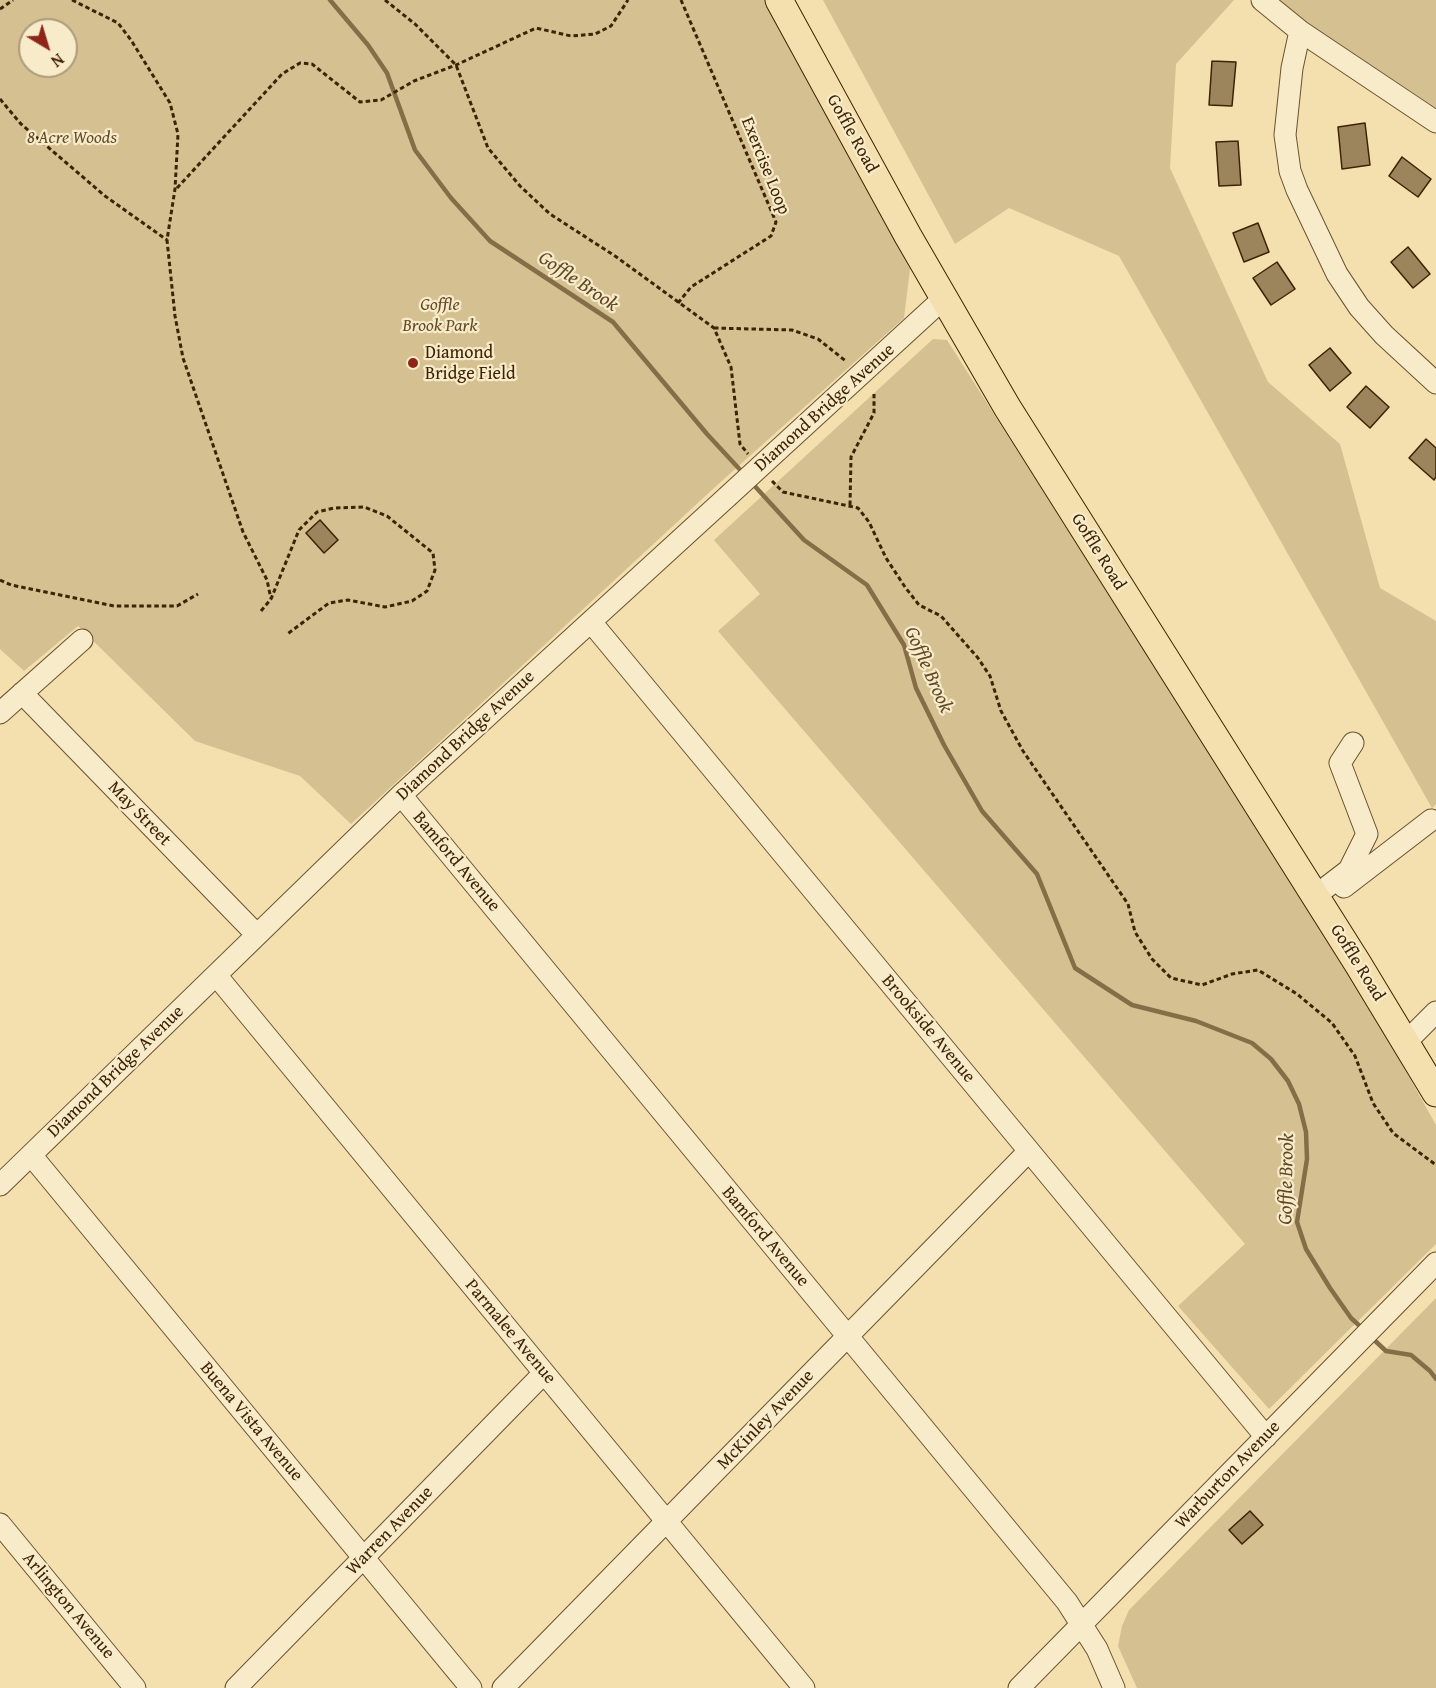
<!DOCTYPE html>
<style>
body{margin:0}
#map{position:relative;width:1436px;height:1688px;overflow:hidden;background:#f3e0ae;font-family:"Gentium Book Plus",serif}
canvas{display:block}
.north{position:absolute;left:18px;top:18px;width:60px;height:60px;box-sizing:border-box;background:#f7ebca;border:2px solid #ad9b7a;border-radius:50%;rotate:142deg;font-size:16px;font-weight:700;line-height:24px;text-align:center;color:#3e2303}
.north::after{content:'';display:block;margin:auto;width:21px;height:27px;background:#8f2418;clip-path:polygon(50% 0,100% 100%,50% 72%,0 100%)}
</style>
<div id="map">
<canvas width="1436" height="1688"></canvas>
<div class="north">N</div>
</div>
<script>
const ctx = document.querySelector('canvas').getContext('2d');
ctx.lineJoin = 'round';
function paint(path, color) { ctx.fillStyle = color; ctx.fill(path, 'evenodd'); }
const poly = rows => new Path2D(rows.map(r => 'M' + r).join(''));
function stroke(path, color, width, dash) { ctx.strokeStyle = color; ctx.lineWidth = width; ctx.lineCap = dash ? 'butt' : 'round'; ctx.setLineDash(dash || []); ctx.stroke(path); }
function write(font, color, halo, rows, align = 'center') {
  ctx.font = font + ' "Gentium Book Plus",serif'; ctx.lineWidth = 4.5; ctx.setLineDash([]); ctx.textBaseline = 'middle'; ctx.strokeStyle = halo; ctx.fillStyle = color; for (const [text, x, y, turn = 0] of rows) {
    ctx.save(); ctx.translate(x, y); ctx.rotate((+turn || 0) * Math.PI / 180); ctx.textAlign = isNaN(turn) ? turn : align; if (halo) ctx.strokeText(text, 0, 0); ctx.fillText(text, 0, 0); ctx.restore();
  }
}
paint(poly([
 [0,0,769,0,910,269,904,318,714,488,351,824,300,776,195,741,78,626,24,671,0,649],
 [30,30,66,30,66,66,30,66],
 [823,0,1234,0,1176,64,1170,168,1268,382,1340,444,1380,588,1436,621,1436,804,1432,808,1119,256,1009,208,955,244],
 [1260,0,1436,0,1436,120],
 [933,339,947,340,1367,1002,1436,1125,1436,1244,1269,1409,1178,1306,1245,1244,718,631,760,594,714,540],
 [1436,1298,1436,1688,1137,1688,1118,1646,1122,1626,1129,1610]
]), '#d4c091');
stroke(poly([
 [330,0,368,45,387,73,415,150,451,198,490,241,613,322,707,434,744,474],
 [751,482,804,540,867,585,904,645,916,688,944,745,982,811,1037,874,1075,968,1132,1005,1196,1021,1252,1043,1271,1059,1288,1081,1299,1104,1306,1132,1307,1159,1297,1222,1306,1249,1330,1288,1351,1318,1363,1329],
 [1371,1337,1386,1351,1411,1355,1430,1371,1436,1379]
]), '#856e47', 4.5);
const building = poly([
 [1212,61,1236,62,1232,106,1209,105,1212,61],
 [1365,123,1370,165,1342,169,1338,127,1365,123],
 [1238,141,1241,185,1219,186,1216,142,1238,141],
 [1402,157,1431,179,1418,197,1389,176,1402,157],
 [1258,223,1269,252,1244,262,1233,233,1258,223],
 [1408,247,1430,274,1413,288,1391,262,1408,247],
 [1277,262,1295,289,1271,305,1253,278,1277,262],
 [1330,348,1351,373,1330,391,1309,365,1330,348],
 [1366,386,1389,407,1370,428,1347,407,1366,386],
 [1426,439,1436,448,1436,477,1434,480,1409,458,1426,439],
 [320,520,338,540,324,553,306,533,320,520],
 [1250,1511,1263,1525,1242,1544,1229,1530,1250,1511]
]);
paint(building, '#9c855c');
stroke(building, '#3e2303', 1.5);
const minor = poly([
 [1262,0,1300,31,1436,122],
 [1300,31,1292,68,1285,135,1290,171,1297,190,1337,274,1359,307,1384,335,1436,383],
 [777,451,944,298],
 [591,622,1266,1437],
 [22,693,257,935],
 [0,713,82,640],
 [401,795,1067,1602,1097,1649,1114,1688],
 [1344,887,1431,820],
 [1315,896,1349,870,1367,834,1340,763,1353,743],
 [216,975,804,1688],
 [1406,1042,1436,1012],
 [31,1155,471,1688],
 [0,1185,401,795,727,497],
 [0,1524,135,1688],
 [236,1688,544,1373],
 [503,1688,1029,1151],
 [1019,1688,1436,1263]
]);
const major = poly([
 [779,0,908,236,1007,407,1358,964,1436,1093]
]);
stroke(minor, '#6b522e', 23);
stroke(major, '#3e2303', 29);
stroke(poly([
 [72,0,118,23,131,40,170,103,178,134,175,189,167,240,175,316,183,358,243,532,267,580,271,599],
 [385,0,415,24,456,65,488,148,520,186,550,214,615,256,714,328,731,367,740,444,748,454],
 [0,9,13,0],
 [0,99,21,124,105,196,167,240],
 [177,188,282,74,300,63,312,64,360,102,381,100,414,81,456,65,536,28,571,36,595,34,611,26,628,0],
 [678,303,691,287,771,236,776,222,681,0],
 [714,328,792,330,818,339,847,362],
 [772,481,783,492,858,508,869,522,886,558,905,587,919,605,941,616,978,658,990,676,1001,711,1023,751,1128,904,1135,932,1152,959,1171,978,1202,985,1232,974,1258,970,1297,994,1332,1023,1355,1056,1373,1103,1393,1133,1436,1165],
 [850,505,851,457,874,413,874,394],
 [0,580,11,585,114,606,177,606,198,594],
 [261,611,271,599,299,530,317,512,334,508,364,507,387,516,433,553,435,570,427,591,412,601,385,607,348,600,329,603,286,635]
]), '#3e2303', 3, [4.5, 3]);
stroke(minor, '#f7ebca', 21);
stroke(major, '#f3e0ae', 27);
const minorBridge = poly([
 [727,497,777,451]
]);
stroke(minorBridge, '#6b522e', 23, []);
stroke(minorBridge, '#f7ebca', 21);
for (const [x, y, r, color] of [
 [413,363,6,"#8f2418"]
]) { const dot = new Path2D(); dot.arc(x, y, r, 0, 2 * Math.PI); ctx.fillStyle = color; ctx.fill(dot); stroke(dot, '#f7ebca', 2); }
write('18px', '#3e2303', '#f7ebca', [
 ["Goffle Road",852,134,61],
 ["Exercise Loop",765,166,68],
 ["Diamond Bridge Avenue",825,408,-42],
 ["Goffle Road",1098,552,58],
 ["Diamond Bridge Avenue",466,736,-43],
 ["May Street",139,814,46],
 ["Bamford Avenue",456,862,50],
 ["Goffle Road",1357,963,58],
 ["Brookside Avenue",928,1029,50],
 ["Diamond Bridge Avenue",116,1072,-44],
 ["Bamford Avenue",765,1237,50],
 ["Parmalee Avenue",510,1332,50],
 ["McKinley Avenue",766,1420,-46],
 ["Buena Vista Avenue",251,1422,50],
 ["Warburton Avenue",1228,1475,-46],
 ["Warren Avenue",390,1531,-46],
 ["Arlington Avenue",68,1606,50]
]);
write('italic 18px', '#644a26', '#f7ebca', [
 ["8 Acre Woods",72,138],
 ["Goffle",440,305],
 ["Brook Park",440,326]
]);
write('18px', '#3e2303', '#f7ebca', [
 ["Diamond",425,353],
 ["Bridge Field",425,374]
], 'left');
write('italic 20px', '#624825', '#f7ebca', [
 ["Goffle Brook",578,282,34],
 ["Goffle Brook",928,670,66],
 ["Goffle Brook",1287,1179,-89]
]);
</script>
